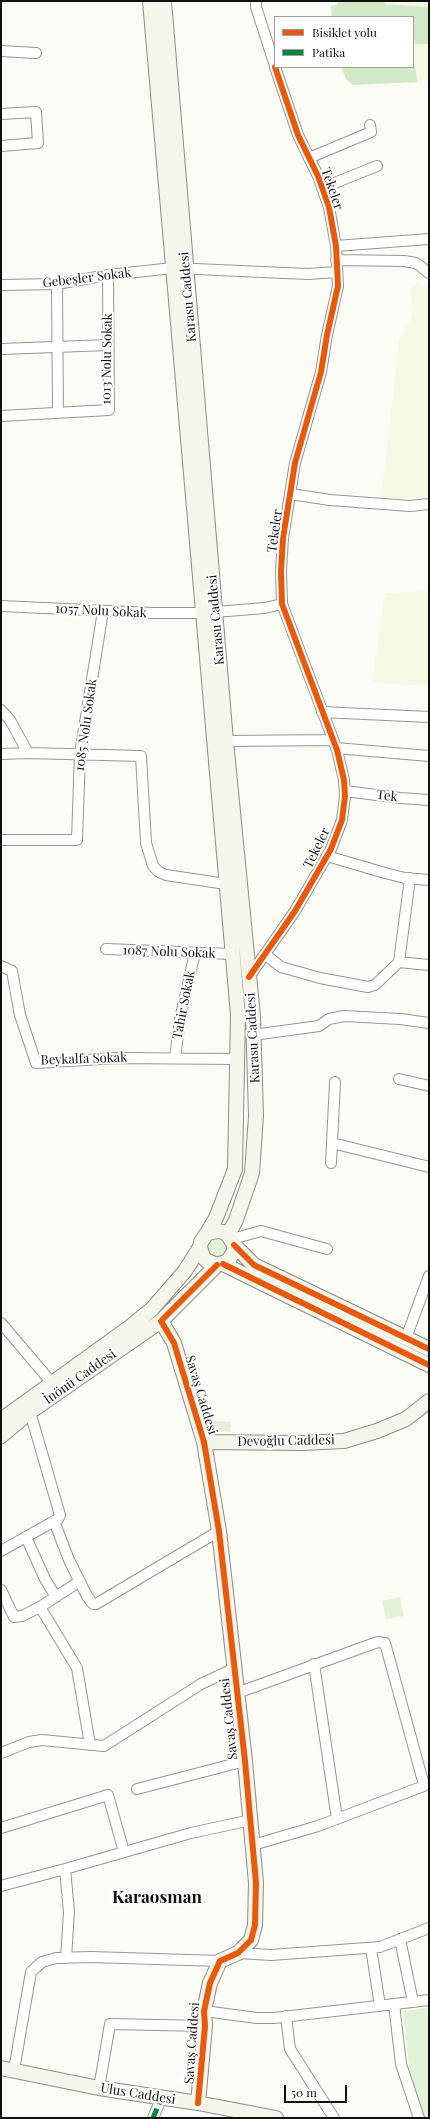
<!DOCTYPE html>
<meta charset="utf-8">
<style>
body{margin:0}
#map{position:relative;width:430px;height:2119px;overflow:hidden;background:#fcfcf7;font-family:"Playfair Display",serif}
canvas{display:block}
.frame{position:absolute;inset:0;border:2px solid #101010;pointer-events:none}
.legend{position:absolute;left:274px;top:16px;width:140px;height:52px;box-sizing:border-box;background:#fff;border:1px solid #9f9f9f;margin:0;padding:5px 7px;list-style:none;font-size:12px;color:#101010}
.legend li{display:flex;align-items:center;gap:8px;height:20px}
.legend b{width:20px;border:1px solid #9f9f9f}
.scale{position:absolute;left:284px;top:2085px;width:63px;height:18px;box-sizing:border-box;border:2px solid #101010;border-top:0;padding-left:5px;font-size:12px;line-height:14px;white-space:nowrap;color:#101010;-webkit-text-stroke:3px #fff;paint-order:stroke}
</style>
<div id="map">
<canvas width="430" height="2119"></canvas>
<div class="frame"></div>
<ul class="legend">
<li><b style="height:5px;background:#e8590c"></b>Bisiklet yolu</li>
<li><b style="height:5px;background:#00873e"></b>Patika</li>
</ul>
<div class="scale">50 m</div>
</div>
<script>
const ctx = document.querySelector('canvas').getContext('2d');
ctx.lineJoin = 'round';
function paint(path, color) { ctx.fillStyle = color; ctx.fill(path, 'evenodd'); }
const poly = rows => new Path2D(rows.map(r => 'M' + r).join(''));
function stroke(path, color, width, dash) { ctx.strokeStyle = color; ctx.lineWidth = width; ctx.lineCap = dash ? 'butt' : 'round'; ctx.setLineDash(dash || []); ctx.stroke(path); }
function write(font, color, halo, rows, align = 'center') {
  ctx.font = font + ' "Playfair Display",serif'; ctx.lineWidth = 4; ctx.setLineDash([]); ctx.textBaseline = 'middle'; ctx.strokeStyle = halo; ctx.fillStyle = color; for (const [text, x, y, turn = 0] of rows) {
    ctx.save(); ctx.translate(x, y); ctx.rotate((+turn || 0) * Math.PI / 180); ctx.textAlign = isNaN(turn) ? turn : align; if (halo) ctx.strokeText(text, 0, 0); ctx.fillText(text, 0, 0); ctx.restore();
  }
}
paint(poly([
 [384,1,429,1,429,7,384,4],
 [413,44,429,44,429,80,418,82,413,58],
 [417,284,429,287,429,497,381,499,399,340,412,316,411,287],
 [429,591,429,686,372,683,385,593]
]), '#f6f8e4');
paint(poly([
 '207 1248a10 10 0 1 1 20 0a10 10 0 1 1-20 0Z',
 [203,1420,231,1422,230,1432,209,1429],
 [400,1597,404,1616,386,1619,382,1601],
 [427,2008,429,2018,429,2118,425,2118,409,2068,403,2011]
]), '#e2f2d7');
paint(poly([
 [339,1,384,1,385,4,429,7,429,44,413,44,413,17,332,17,331,6,337,5],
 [413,58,418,82,353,85,346,79,341,67,413,67]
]), '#d1e9c6');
const street = poly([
 [256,1,256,7,275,66],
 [1,51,36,53],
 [1,114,36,112,38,143,1,146],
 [309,158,371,132,370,125],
 [322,188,377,166],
 [336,246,429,239],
 [336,260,404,261,416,263,429,273],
 [57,284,58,413],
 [1,285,57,284,108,275,173,268,308,274,337,272],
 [1,349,108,345],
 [1,416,109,410,108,275],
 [291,494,330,500,410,506,429,504],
 [1,606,153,613,202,613],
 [215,612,265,608,282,604],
 [1,710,10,720,28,753],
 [322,712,429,717],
 [226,741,333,740],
 [336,748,429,756],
 [1,754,28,753,141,756,146,843,153,866,159,872,166,875,226,884],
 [345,791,400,798,429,800],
 [1,840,77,840,80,754,103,611],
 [327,856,385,873,405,878,429,880],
 [106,949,232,954],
 [266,955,281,967,320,978,368,987,375,985,399,962,410,878],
 [399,962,429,965],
 [1,966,12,971,20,1015,36,1063,117,1058,237,1059],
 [249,977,295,911,331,849,342,820,345,796,344,780,337,750,282,604,281,571,283,538,295,463,321,372,327,335,338,286,336,246,329,207,318,176,298,135,275,67],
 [253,1035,319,1026,329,1019,344,1016,400,1019,429,1023],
 [175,1058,180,1019,195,953],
 [399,1079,429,1086],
 [332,1143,429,1167],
 [331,1163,335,1082],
 [232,1239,261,1231,327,1249],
 [1,1323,52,1383],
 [406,1338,429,1276],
 [54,1521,69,1560,87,1596,93,1604,96,1604,219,1531],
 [26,1537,45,1579,56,1597],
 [1,1551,58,1519,60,1515,30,1412],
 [1,1590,14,1617,22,1616,40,1607,77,1668,90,1745],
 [40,1607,80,1581],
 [314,1664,337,1819],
 [237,1693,361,1648,378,1642,385,1643,424,1785],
 [1,1753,29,1742,42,1740,104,1746,201,1684,235,1668],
 [137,1789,245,1761],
 [1,1828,108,1795,124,1852],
 [253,1845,318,1826,429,1784],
 [1,1886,65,1869],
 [400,1939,413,2002],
 [371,1948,380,2006],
 [238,1953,271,1955,380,1947,429,1928],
 [66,1958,69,1912,65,1869,191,1833,251,1820],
 [394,2004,401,2064,419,2118],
 [204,2011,257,2018,274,2018,429,2000],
 [286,2016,290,2049,334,2118],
 [14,2070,31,1972,42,1962,56,1958,91,1957,220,1961],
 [99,2088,110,2024,205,2026],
 [153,2118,161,2099]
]);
const secondary = poly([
 [150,1,238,1015,235,1169,216,1218,207,1233],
 [164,1,226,741,253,1016,256,1116,252,1173,236,1220,228,1235],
 [234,1245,234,1251,228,1261,217,1265,207,1261,203,1257,200,1247,201,1242,207,1233,218,1231,223,1232,228,1235,234,1245,254,1265,429,1349],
 [223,1264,429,1365],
 [161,1321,174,1343,204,1442,219,1531,245,1761,256,1883,255,1925,251,1940,238,1953,220,1961,210,1983,204,2011,205,2026,198,2103],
 [1,1420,130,1327,152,1309,185,1271,200,1247],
 [1,1436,30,1412,161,1321,217,1265],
 [204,1442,303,1443,344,1441,377,1431,406,1419,429,1401],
 [1,2068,99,2088,198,2103,276,2118]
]);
stroke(street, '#969694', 12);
stroke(secondary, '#8d8d8b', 16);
stroke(street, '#fffffe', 10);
stroke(secondary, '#f5f5ec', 14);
stroke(poly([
 [153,2118,161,2099]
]), '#00873e', 5, [10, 5]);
stroke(poly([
 [249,977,295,911,331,849,342,820,345,796,344,780,337,750,282,604,281,571,283,538,295,463,321,372,327,335,338,286,336,246,329,207,318,176,298,135,275,67],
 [234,1245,254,1265,429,1349],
 [223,1264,429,1365],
 [198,2103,205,2026,204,2011,210,1983,220,1961,238,1953,251,1940,255,1925,256,1883,245,1761,219,1531,204,1442,174,1343,161,1321,217,1265]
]), '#e8590c', 6);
write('13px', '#101010', '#fff', [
 ["Tekeler",332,189,71],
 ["Gebeşler Sokak",87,278,-7],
 ["Karasu Caddesi",188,297,-95],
 ["1013 Nolu Sokak",107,359,-89],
 ["Tekeler",275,531,-82],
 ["1057 Nolu Sokak",101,611,3],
 ["Karasu Caddesi",216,620,-95],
 ["1085 Nolu Sokak",86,725,-82],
 ["Tek",387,796,7],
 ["Tekeler",317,848,-64],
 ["1087 Nolu Sokak",169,952,2],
 ["Tahir Sokak",184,1005,-79],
 ["Karasu Caddesi",253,1038,-93],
 ["Beykalfa Sokak",84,1059,-2],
 ["İnönü Caddesi",80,1377,-35],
 ["Savaş Caddesi",201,1395,73],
 ["Devoğlu Caddesi",286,1441,-1],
 ["Savaş Caddesi",229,1719,-96],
 ["Savaş Caddesi",192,2043,-86],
 ["Ulus Caddesi",138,2094,9]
]);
write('bold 17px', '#101010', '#fff', [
 ["Karaosman",157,1898]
]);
</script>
